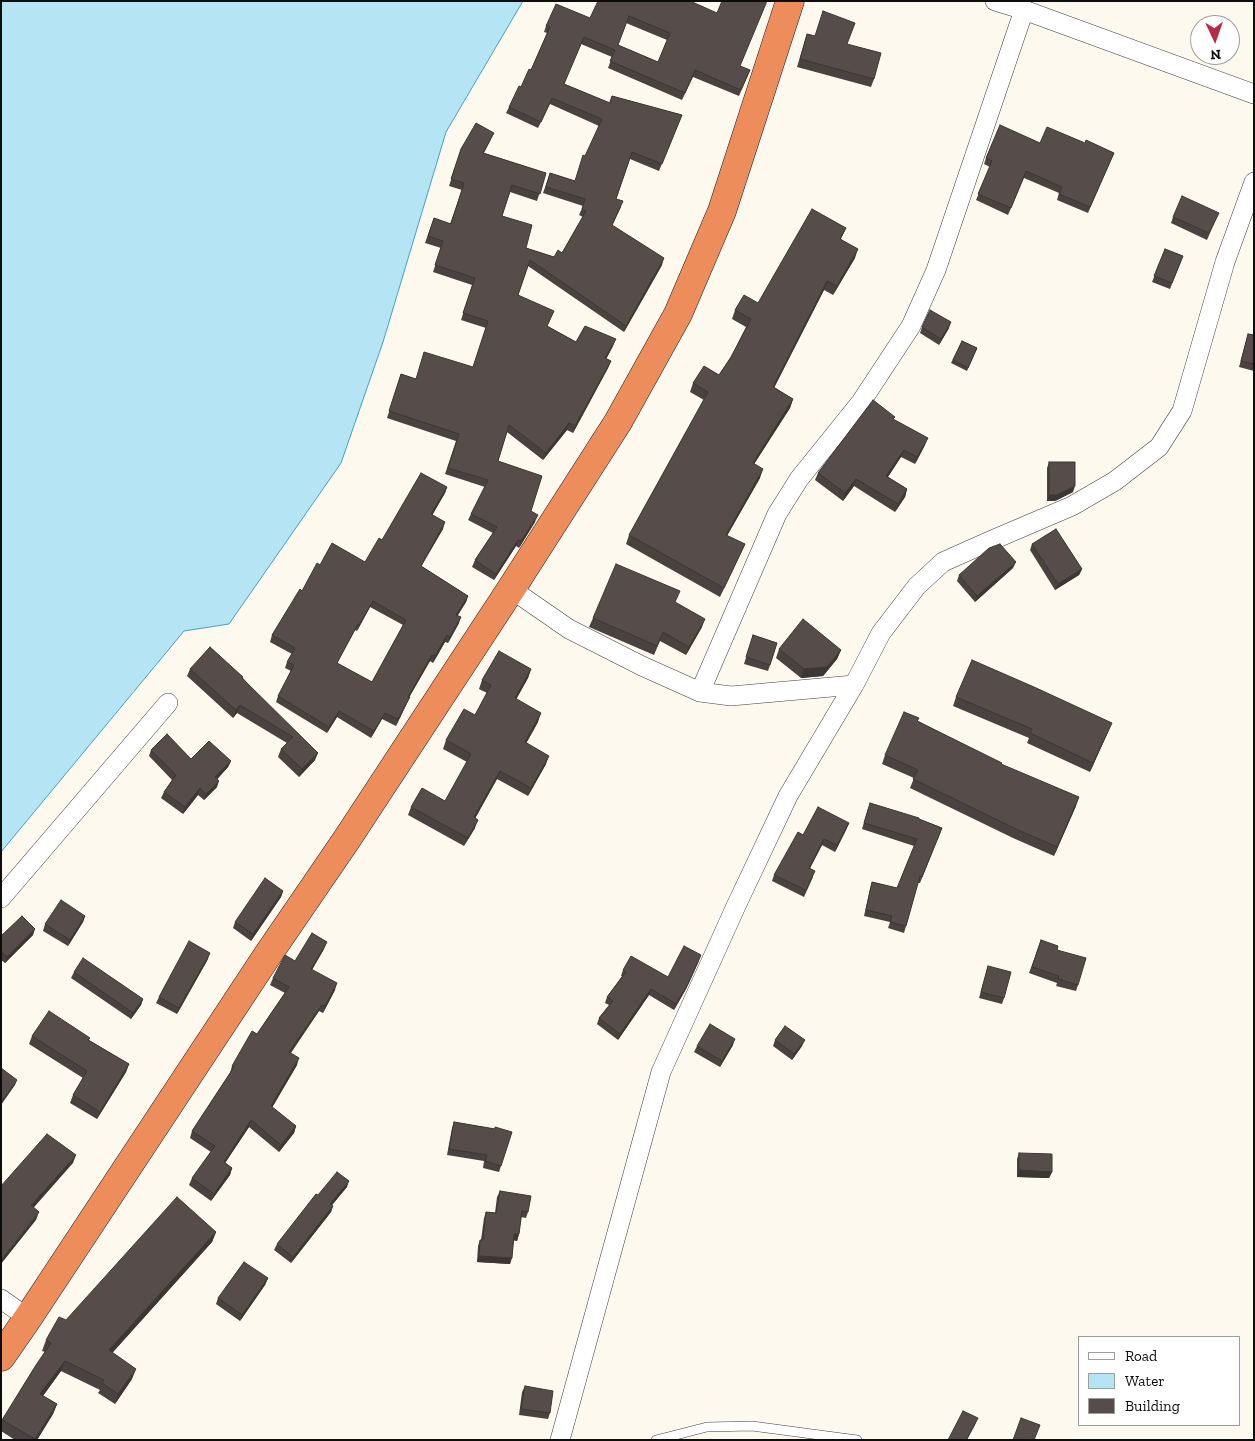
<!DOCTYPE html>
<style>
body{margin:0}
#map{position:relative;width:1255px;height:1441px;overflow:hidden;background:#fef9ee;font-family:"Zilla Slab",serif}
canvas{display:block}
.frame{position:absolute;inset:0;border:2px solid #0d0d0d;pointer-events:none}
.legend{position:absolute;left:1078px;top:1336px;width:162px;height:90px;box-sizing:border-box;background:#fff;border:1px solid #9e9e9e;margin:0;padding:6px 9px;list-style:none;font-size:15px;color:#0d0d0d}
.legend li{display:flex;align-items:center;gap:10px;height:25px}
.legend b{width:25px;border:1px solid #9e9e9e}
.north{position:absolute;left:1190px;top:15px;width:50px;height:50px;box-sizing:border-box;background:#fff;border:1px solid #9e9e9e;border-radius:50%;rotate:177deg;font-size:14px;font-weight:700;line-height:20px;text-align:center;color:#0d0d0d}
.north::after{content:'';display:block;margin:auto;width:18px;height:22px;background:#b82b43;clip-path:polygon(50% 0,100% 100%,50% 72%,0 100%)}
</style>
<div id="map">
<canvas width="1255" height="1441"></canvas>
<div class="frame"></div>
<ul class="legend">
<li><b style="height:6px;background:#fff"></b>Road</li>
<li><b style="height:14px;background:#b5e4f4"></b>Water</li>
<li><b style="height:14px;background:#564d4a"></b>Building</li>
</ul>
<div class="north">N</div>
</div>
<script>
const ctx = document.querySelector('canvas').getContext('2d');
ctx.lineJoin = 'round';
function paint(path, color) { ctx.fillStyle = color; ctx.fill(path, 'evenodd'); }
const poly = rows => new Path2D(rows.map(r => 'M' + r).join(''));
function stroke(path, color, width, dash) { ctx.strokeStyle = color; ctx.lineWidth = width; ctx.lineCap = dash ? 'butt' : 'round'; ctx.setLineDash(dash || []); ctx.stroke(path); }
const water = poly([
 [1,1,523,1,446,132,383,342,341,463,229,624,184,631,1,852,1,1]
]);
paint(water, '#b5e4f4');
stroke(water, '#3fa2c8', 1);
const lane = poly([
 [656,1440,707,1427,752,1426,857,1440]
]);
const street = poly([
 [995,1,1024,10,1254,94],
 [511,589,569,629,642,666,700,692,731,696,854,685],
 [700,692,777,514,799,479,861,402,911,326,936,270,1024,10],
 [1,898,168,703],
 [1,1299,28,1318],
 [560,1440,661,1072,736,906,788,796,854,685,881,633,917,586,943,562,990,541,1072,506,1115,481,1159,447,1182,411,1225,262,1254,182]
]);
const highway = poly([
 [1,1357,28,1318,267,956,347,839,511,589,618,422,678,314,722,211,790,1]
]);
stroke(lane, '#404040', 10);
stroke(street, '#404040', 20);
stroke(highway, '#1e1e1e', 29);
stroke(lane, '#fff', 9);
stroke(street, '#fff', 19);
stroke(highway, '#ee8d5c', 28);
paint(poly([
 [690,1,740,66,750,70,739,96,693,77,682,100,608,68,612,57,581,44,564,84,609,103,612,96,682,115,659,171,630,159,616,199,621,207,612,226,662,265,624,332,528,266,518,295,551,318,547,326,576,342,613,346,606,359,611,361,608,368,573,433,567,430,543,460,507,432,498,461,531,511,535,522,519,548,516,546,494,580,472,567,475,560,493,533,468,520,471,514,485,487,445,474,456,441,387,418,401,374,415,379,473,367,486,328,461,320,472,285,433,272,441,248,425,243,434,218,450,224,462,190,449,186,461,149,491,139,484,153,546,173,537,201,510,192,502,216,526,248,554,257,562,253,583,217,579,215,583,206,543,193,550,173,575,181,599,126,550,104,538,128,506,113,509,107,531,70,547,33,544,32,546,26],
 [626,23,667,40,658,62,618,45],
 [807,34,847,44,874,79,871,87,797,67],
 [1040,143,1085,143,1114,153,1088,213,1057,200,1059,193,1024,178,1008,215,976,200,990,167,984,164,986,158],
 [1173,217,1216,219,1207,240,1171,223],
 [846,228,841,239,855,258,833,295,824,290,774,387,793,399,790,408,754,464,760,478,727,536,745,544,741,553,720,597,626,544,629,535,704,400,690,392,693,383,719,375,731,357,746,327,732,319,735,310,758,303],
 [1165,249,1183,256,1170,289,1152,282],
 [922,327,949,328,939,345,920,333],
 [1248,334,1254,335,1254,371,1239,367],
 [962,341,977,348,967,371,951,363],
 [894,420,925,445,915,464,901,457,888,477,907,489,905,497,895,512,854,486,843,501,815,480,818,473],
 [1049,462,1073,492,1055,501,1047,501,1047,468],
 [447,487,445,493,432,515,443,529,421,566,468,596,466,602,458,615,459,623,448,643,445,642,433,663,430,661,409,697,407,703,396,726,382,719,371,738,337,717,327,733,276,702,278,696,291,671,285,668,287,662,292,654,270,642,272,635,302,591,320,565,365,562,382,540],
 [370,607,403,625,372,682,337,663,355,630,357,631],
 [1032,544,1082,569,1079,575,1055,590,1030,550],
 [1013,568,975,602,957,581,959,575],
 [676,603,702,627,686,655,660,641,654,655,589,627,593,618],
 [753,635,777,643,768,671,744,664],
 [779,649,841,650,837,659,823,676,801,678,776,658],
 [190,669,243,678,315,760,299,777,278,757,281,749,287,743,237,713,233,718,187,676],
 [531,669,528,678,516,699,538,722,526,743,546,764,528,796,497,779,475,818,475,828,464,846,408,815,411,807,445,801,467,762,443,749,446,740,475,715,487,693,479,689,482,680],
 [956,697,1108,732,1090,772,1027,743,1029,738,953,706],
 [918,721,1001,764,1076,806,1054,856,1013,838,910,788,914,778,882,764,885,755],
 [151,750,191,759,231,761,228,767,217,779,217,787,204,800,198,795,183,814,161,798,164,792,172,780,149,756],
 [868,809,919,819,942,828,920,883,918,883,904,933,888,928,890,922,864,916,870,889,872,882,897,888,914,846,862,829],
 [849,823,846,830,835,852,822,845,810,868,813,877,804,897,772,881,774,875,803,835],
 [283,891,281,897,251,941,233,928,235,922],
 [85,916,83,922,68,946,43,931,45,924],
 [33,935,5,963,1,960,1,936],
 [1041,940,1057,950,1078,985,1076,991,1056,986,1057,983,1029,973],
 [324,949,312,970,335,990,323,1013,319,1011,291,1053,297,1065,272,1107,296,1126,294,1133,279,1152,249,1127,225,1163,232,1168,230,1175,211,1201,189,1185,192,1178,211,1152,190,1138,192,1131,230,1073,232,1066,257,1034,285,993,270,985,273,978,295,961],
 [208,959,177,1014,156,1003,159,997],
 [699,961,686,989,674,1010,649,995,618,1040,597,1024,599,1018,609,1005,605,1003,607,997,622,976,621,976,623,970,668,977],
 [988,966,1004,998,1002,1004,979,998],
 [74,972,143,999,141,1005,131,1019,71,978],
 [32,1036,90,1038,89,1040,129,1064,126,1072,97,1119,70,1103,73,1095,83,1078,29,1044],
 [775,1040,802,1046,792,1060,773,1046],
 [733,1045,720,1067,694,1052,697,1046],
 [454,1122,495,1129,501,1166,499,1172,483,1168,484,1161,447,1155,452,1128],
 [1019,1153,1052,1172,1049,1178,1017,1177,1017,1159],
 [347,1187,331,1206,333,1206,331,1212,291,1263,274,1250,277,1244,318,1195],
 [500,1191,528,1212,526,1218,521,1217,519,1234,517,1241,514,1240,510,1264,477,1262,478,1246,480,1240,481,1240,484,1218,486,1212,495,1213,497,1197],
 [216,1232,212,1242,112,1353,132,1379,115,1404,98,1393,100,1390,61,1371,43,1396,57,1404,53,1414,37,1440,15,1440,1,1431,1,1423,2,1420,45,1352,42,1351,46,1340,66,1320],
 [268,1278,265,1285,240,1321,216,1304,218,1298],
 [525,1386,550,1413,548,1419,519,1415,522,1392]
]), '#4a4240');
paint(poly([
 [858,249,855,258,833,295,837,286],
 [664,258,662,265,624,332,626,326],
 [827,281,824,290,770,396,773,387],
 [951,322,949,328,939,345,941,339],
 [616,339,613,346,603,365,605,358],
 [611,361,608,368,573,433,575,426],
 [793,399,790,408,749,472,753,463],
 [569,423,567,430,543,460,546,453],
 [928,438,925,445,915,464,917,457],
 [904,450,901,457,883,484,886,476],
 [763,469,760,478,722,544,726,535],
 [856,479,854,486,843,501,845,493],
 [1075,486,1073,492,1055,501,1047,501,1049,495],
 [447,487,445,493,429,521,431,514],
 [907,489,905,497,895,512,898,504],
 [538,515,535,522,519,548,521,541],
 [445,522,443,529,418,572,421,566],
 [518,540,516,546,494,580,496,574],
 [1016,562,1013,568,975,602,977,596],
 [1082,569,1079,575,1055,590,1058,584],
 [468,596,466,602,454,621,456,615],
 [373,601,370,607,357,631,359,625],
 [461,617,459,623,448,643,450,637],
 [705,619,702,627,686,655,689,647],
 [447,635,445,642,433,663,435,656],
 [841,650,837,659,823,676,801,678,804,669],
 [432,655,430,661,406,703,408,697],
 [531,669,528,678,512,707,515,698],
 [410,697,407,703,396,726,398,719],
 [240,705,237,713,233,718,236,710],
 [339,711,337,717,327,733,329,727],
 [385,713,382,719,371,738,374,731],
 [541,713,538,722,522,751,525,742],
 [1112,723,1108,732,1090,772,1093,763],
 [318,753,315,760,299,777,302,769],
 [549,756,546,764,528,796,531,788],
 [231,761,228,767,213,784,215,777],
 [500,771,497,779,471,826,474,817],
 [219,781,217,787,204,800,206,794],
 [200,788,198,795,183,814,185,807],
 [1079,797,1076,806,1054,856,1057,847],
 [478,820,475,828,464,846,468,838],
 [849,823,846,830,835,852,837,845],
 [824,839,822,845,807,874,809,868],
 [283,891,281,897,251,941,253,934],
 [85,916,83,922,68,946,70,940],
 [35,929,33,935,5,963,7,957],
 [327,942,324,949,308,976,311,969],
 [210,953,208,959,177,1014,179,1008],
 [701,955,686,989,674,1010,676,1004],
 [337,983,335,990,323,1013,325,1006],
 [651,989,649,995,618,1040,620,1034],
 [143,999,141,1005,131,1019,133,1013],
 [322,1005,319,1011,286,1059,289,1052],
 [735,1039,733,1045,720,1067,722,1061],
 [805,1040,802,1046,792,1060,794,1054],
 [299,1058,297,1065,269,1113,271,1106],
 [129,1064,126,1072,97,1119,100,1112],
 [17,1080,15,1085,1,1105,1,1102],
 [251,1120,249,1127,221,1169,224,1162],
 [296,1126,294,1133,279,1152,281,1145],
 [76,1155,73,1163,28,1214,31,1205],
 [232,1168,230,1175,211,1201,214,1194],
 [1019,1170,1052,1172,1049,1178,1017,1177],
 [349,1181,347,1187,328,1210,330,1204],
 [333,1206,331,1212,291,1263,293,1257],
 [39,1212,36,1220,1,1264,1,1260],
 [216,1232,212,1242,105,1361,109,1350],
 [514,1234,519,1234,517,1241,512,1240],
 [479,1256,512,1258,510,1264,477,1262],
 [268,1278,265,1285,240,1321,242,1315],
 [65,1361,61,1371,37,1404,40,1394],
 [136,1369,132,1379,115,1404,118,1394],
 [57,1404,53,1414,37,1440,35,1440],
 [978,1418,975,1425,967,1440,966,1440]
]), '#3c3634');
const building = poly([
 [598,1,690,1,717,13,722,1,767,1,740,66,750,70,741,90,695,70,685,93,610,61,615,50,584,37,564,84,610,103,612,96,682,115,662,164,632,152,616,199,623,201,612,225,664,258,626,326,530,260,518,295,554,311,547,326,576,342,585,326,616,339,605,358,611,361,575,426,569,423,546,453,509,425,498,461,542,476,531,511,538,515,521,541,518,540,496,574,475,560,497,527,471,514,488,480,448,468,459,434,389,411,401,374,416,379,424,352,473,367,488,321,463,313,475,278,435,265,443,241,428,236,434,218,451,224,464,183,451,179,461,149,476,123,494,133,483,153,546,173,540,194,512,185,502,216,532,225,526,248,554,257,558,250,562,253,586,211,582,209,585,199,546,187,550,173,575,181,583,155,585,156,602,119,552,98,541,122,509,107,519,86,521,87,529,69,531,70,550,27,546,26,556,4,590,18,598,1],
 [629,16,670,33,658,62,618,45,629,16],
 [823,11,855,23,847,44,881,53,874,79,800,59,807,34,815,36,823,11],
 [1000,125,1040,143,1047,127,1085,143,1086,140,1114,153,1090,207,1059,194,1062,187,1026,171,1011,208,978,194,992,161,986,158,1000,125],
 [1182,196,1219,213,1209,233,1173,217,1182,196],
 [812,209,846,228,840,239,858,249,837,286,827,281,773,387,793,399,753,463,763,469,726,535,745,544,724,588,629,535,708,392,693,383,704,366,719,375,731,357,751,319,735,310,744,295,758,303,812,209],
 [1165,249,1183,256,1172,283,1154,276,1165,249],
 [930,310,951,322,941,339,922,327,930,310],
 [1248,334,1254,335,1254,364,1241,361,1248,334],
 [962,341,977,348,968,368,953,360,962,341],
 [873,400,895,417,893,419,928,438,917,457,904,450,886,476,907,489,898,504,856,479,845,493,818,473,873,400],
 [1049,462,1075,462,1075,486,1057,495,1049,495,1049,462],
 [421,473,447,487,431,514,445,522,421,566,468,596,456,615,461,617,450,637,447,635,435,656,432,655,408,697,410,697,398,719,385,713,374,731,339,711,329,727,278,696,294,665,287,662,295,648,272,635,300,589,302,591,317,563,320,565,332,543,365,562,379,538,382,540,421,473],
 [373,601,406,620,372,682,337,663,358,624,359,625,373,601],
 [1056,529,1082,569,1058,584,1032,544,1056,529],
 [1000,544,1016,562,977,596,959,575,989,548,1000,544],
 [616,564,680,591,675,602,705,619,689,647,663,632,657,646,593,618,616,564],
 [803,619,841,650,827,667,804,669,779,649,803,619],
 [753,635,777,643,770,665,746,657,753,635],
 [210,647,243,677,242,678,318,753,302,769,281,749,293,737,240,705,236,710,190,669,210,647],
 [499,651,531,669,515,698,541,713,525,742,549,756,531,788,500,771,474,817,478,820,468,838,411,807,422,788,445,801,471,754,446,740,464,709,475,715,491,685,482,680,499,651],
 [972,660,1034,687,1112,723,1093,763,1030,733,1032,729,956,697,972,660],
 [904,712,919,718,917,721,1002,763,1001,764,1079,797,1057,847,1016,829,913,779,918,770,885,755,904,712],
 [167,734,191,759,209,741,231,761,215,777,219,781,206,794,200,788,185,807,164,792,176,775,151,750,167,734],
 [870,803,919,818,919,819,942,828,922,877,920,876,906,926,890,922,892,916,866,910,872,882,897,888,917,839,864,823,870,803],
 [818,807,849,823,837,845,824,839,809,868,815,871,806,890,774,875,798,832,803,835,818,807],
 [265,878,283,891,253,934,235,922,265,878],
 [61,900,85,916,70,940,45,924,61,900],
 [22,916,35,929,7,957,1,952,1,936,22,916],
 [312,933,327,942,311,969,337,983,325,1006,322,1005,289,1052,299,1058,271,1106,296,1126,281,1145,251,1120,224,1162,232,1168,214,1194,192,1178,215,1146,192,1131,234,1067,232,1066,252,1031,257,1034,289,987,273,978,285,955,295,961,312,933],
 [1041,940,1058,946,1057,950,1086,958,1078,985,1058,979,1059,976,1032,967,1041,940],
 [189,941,210,953,179,1008,159,997,189,941],
 [684,946,701,955,688,984,676,1004,651,989,620,1034,599,1018,613,1001,607,997,626,972,623,970,631,956,668,977,684,946],
 [83,958,143,999,133,1013,74,972,83,958],
 [988,966,1011,972,1004,998,981,992,988,966],
 [49,1011,90,1038,88,1040,129,1064,100,1112,73,1095,87,1071,32,1036,49,1011],
 [710,1024,735,1039,722,1061,697,1046,710,1024],
 [785,1026,805,1040,794,1054,775,1040,785,1026],
 [1,1068,17,1080,1,1102,1,1068],
 [454,1122,495,1129,495,1127,512,1132,501,1166,485,1161,487,1155,449,1149,454,1122],
 [47,1134,76,1155,31,1205,39,1212,1,1260,1,1186,47,1134],
 [1019,1153,1052,1154,1052,1172,1019,1170,1019,1153],
 [337,1172,349,1181,330,1204,333,1206,293,1257,277,1244,316,1194,318,1195,337,1172],
 [500,1191,531,1196,528,1212,522,1211,519,1234,514,1234,512,1258,479,1256,480,1240,483,1240,486,1212,496,1213,500,1191],
 [177,1197,216,1232,109,1350,136,1369,118,1394,102,1383,104,1380,65,1361,40,1394,57,1404,35,1439,2,1420,36,1365,51,1343,46,1340,59,1317,66,1320,177,1197],
 [244,1262,268,1278,242,1315,218,1298,244,1262],
 [525,1386,553,1391,550,1413,521,1409,525,1386],
 [963,1411,978,1418,966,1440,948,1440,963,1411],
 [1021,1418,1040,1425,1034,1440,1013,1440,1021,1418]
]);
paint(building, '#564d4a');
stroke(building, '#3c3634', 1);
</script>
